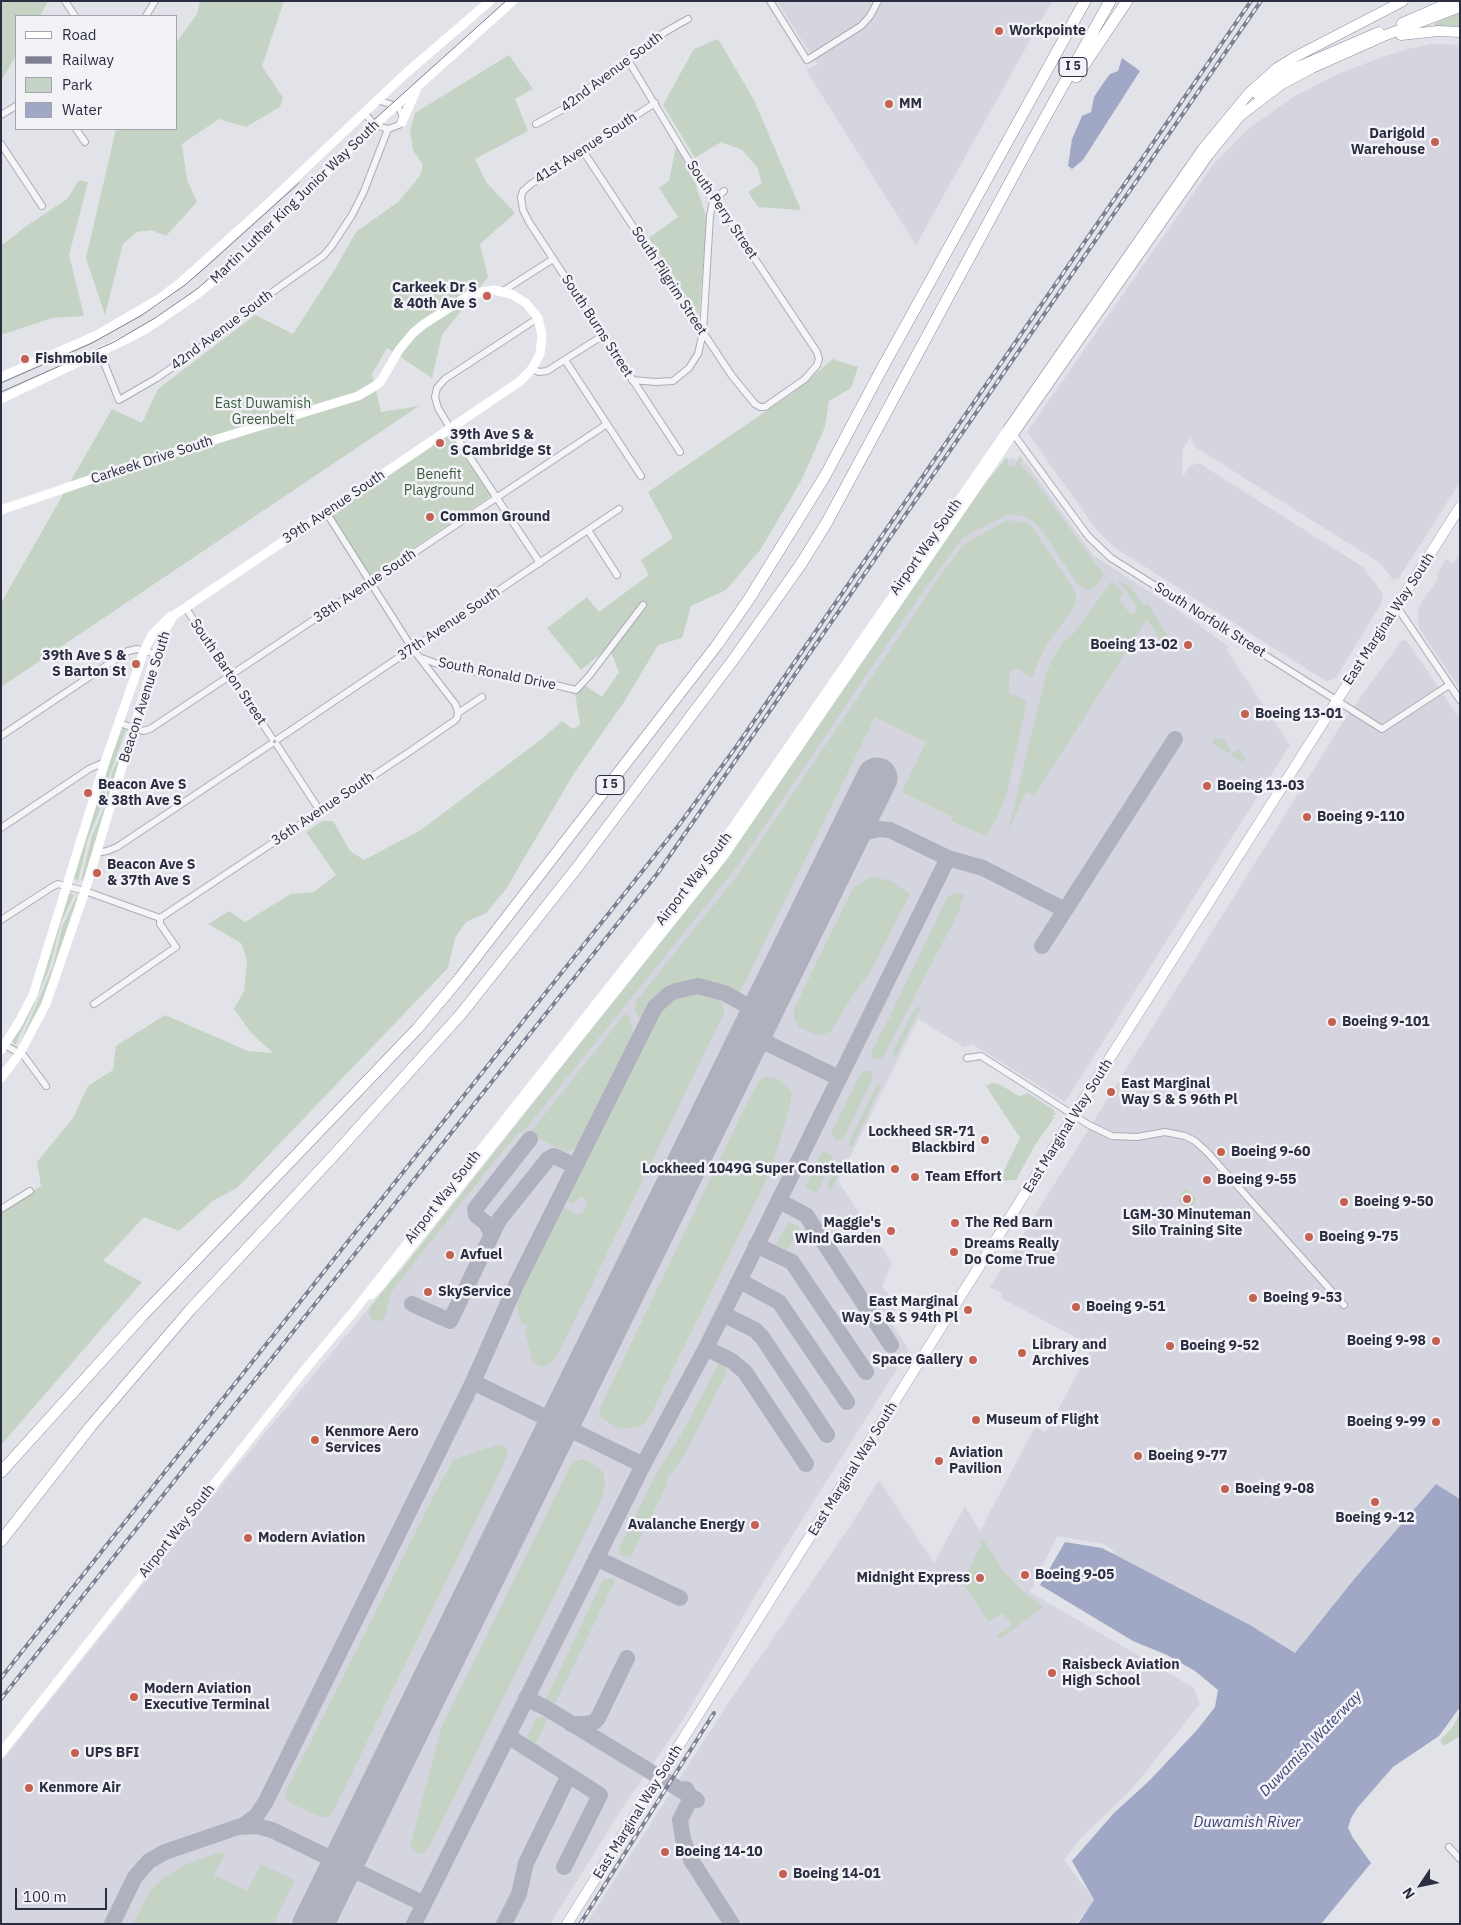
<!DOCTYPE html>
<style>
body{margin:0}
#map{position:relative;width:1461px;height:1925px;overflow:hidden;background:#e2e3e9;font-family:"IBM Plex Sans",sans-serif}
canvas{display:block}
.frame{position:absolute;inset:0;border:2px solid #2b2d40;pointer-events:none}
.legend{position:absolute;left:15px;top:15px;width:162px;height:115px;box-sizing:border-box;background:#f2f2f7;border:1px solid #a2a3ae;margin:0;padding:6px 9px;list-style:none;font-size:15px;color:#2b2d40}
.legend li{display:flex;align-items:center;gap:10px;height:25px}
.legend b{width:25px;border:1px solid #a2a3ae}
.north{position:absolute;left:1396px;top:1860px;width:50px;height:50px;-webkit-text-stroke:4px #f2f2f7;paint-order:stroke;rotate:236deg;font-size:14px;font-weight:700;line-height:20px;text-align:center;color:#2b2d40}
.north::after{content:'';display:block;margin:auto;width:18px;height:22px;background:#2b2d40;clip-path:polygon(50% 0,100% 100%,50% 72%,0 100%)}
.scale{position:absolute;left:15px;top:1888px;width:92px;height:22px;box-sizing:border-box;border:2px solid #2b2d40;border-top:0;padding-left:6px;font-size:15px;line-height:18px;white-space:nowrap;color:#2b2d40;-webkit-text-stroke:4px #f2f2f7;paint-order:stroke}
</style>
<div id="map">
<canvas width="1461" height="1925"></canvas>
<div class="frame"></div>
<ul class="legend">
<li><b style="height:6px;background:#fff"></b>Road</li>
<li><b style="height:6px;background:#7d7f92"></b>Railway</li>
<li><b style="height:14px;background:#c4d3c4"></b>Park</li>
<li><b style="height:14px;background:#a0a8c6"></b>Water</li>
</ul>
<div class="north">N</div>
<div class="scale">100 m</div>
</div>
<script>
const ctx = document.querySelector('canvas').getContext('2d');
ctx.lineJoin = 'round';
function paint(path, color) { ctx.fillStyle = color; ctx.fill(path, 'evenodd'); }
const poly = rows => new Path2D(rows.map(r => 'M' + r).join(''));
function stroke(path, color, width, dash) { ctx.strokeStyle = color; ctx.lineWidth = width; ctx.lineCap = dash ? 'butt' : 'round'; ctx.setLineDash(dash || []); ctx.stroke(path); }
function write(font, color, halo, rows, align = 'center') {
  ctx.font = font + ' "IBM Plex Sans",sans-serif'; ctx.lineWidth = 5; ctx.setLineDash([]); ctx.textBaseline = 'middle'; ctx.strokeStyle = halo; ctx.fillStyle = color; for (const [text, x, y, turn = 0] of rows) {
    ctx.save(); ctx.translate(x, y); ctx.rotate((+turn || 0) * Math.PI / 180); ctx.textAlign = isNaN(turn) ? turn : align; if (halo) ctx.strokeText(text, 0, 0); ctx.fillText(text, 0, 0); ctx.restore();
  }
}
paint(poly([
 [777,1,1052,1,916,245,806,70,817,64],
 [1431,44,1460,45,1460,482,1399,578,1393,580,1380,563,1195,447,1191,440,1192,435,1183,449,1182,478,1190,466,1199,463,1363,567,1383,594,1381,604,1335,679,1326,681,1115,548,1096,529,1027,432,1213,165,1247,130,1293,97,1338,74,1385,56,1408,49],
 [1010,458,1027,464,1093,555,1188,617,1229,647,1226,649,1290,745,1065,1102,972,1044,964,1047,918,1019,838,1181,892,1263,882,1286,896,1306,892,1324,909,1350,765,1579,683,1720,621,1810,550,1924,1,1924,1,1762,226,1480,467,1190,623,986],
 [1460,553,1460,689,1424,636,1419,627,1418,618,1419,608,1423,599,1439,578,1436,575,1446,559,1453,564],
 [1402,640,1407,641,1460,719,1460,1499,1436,1485,1355,1578,1295,1653,1250,1625,1113,1554,1114,1551,1103,1544,1057,1536,1030,1592,1194,1688,1200,1704,1131,1790,1082,1837,1064,1860,1095,1901,1075,1924,586,1924,727,1705,851,1525,879,1480,934,1563,965,1506,980,1531,1035,1427,1046,1432,1092,1346,1001,1298,1003,1294,990,1287,1343,722]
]), '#d4d5de');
paint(poly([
 [3,1,48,1,40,16,16,16,16,56,1,81,1,4],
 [200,1,284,1,262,66,283,98,280,107,246,127,219,119,182,144,187,180,197,202,166,236,151,230,137,232,123,244,105,315,86,258,116,129,176,129,176,43,197,14],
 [1460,12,1460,28,1437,27,1434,25,1437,22],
 [718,39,754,100,801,210,758,207,748,192,762,183,757,167,742,150,721,142,695,158,663,105,694,49],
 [509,55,533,89,515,99,528,131,475,159,486,182,515,213,480,244,488,277,442,335,432,378,387,348,372,374,381,412,419,406,1,687,1,603,112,409,142,423,158,389,255,315,293,334,335,269,356,232,398,202,420,176,423,165,413,150,410,131,415,113],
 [676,146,695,183,707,218,699,315,649,238,678,217,659,188,669,181],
 [79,180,88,182,69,255,84,316,52,318,1,335,1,246,25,227,67,199],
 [833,359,858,367,851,388,829,401,825,427,802,479,761,549,726,590,691,606,682,638,658,645,626,699,573,775,506,889,486,913,466,922,455,938,448,968,237,1188,214,1200,179,1231,144,1217,103,1261,142,1282,1,1445,1,1213,4,1209,41,1186,37,1162,73,1118,88,1086,113,1070,116,1046,165,1015,248,1051,273,1053,251,1033,234,1009,244,991,247,960,241,943,208,924,229,911,245,922,291,894,314,892,336,875,306,832,322,821,333,821,350,851,364,860,421,830,543,738,562,721,573,729,580,725,575,693,585,685,602,697,619,672,609,647,581,670,547,628,587,597,599,612,649,575,641,560,673,538,648,492,791,394],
 [450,427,495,493,369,578,328,510],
 [1019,456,1024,461,1019,464,1022,468,1031,476,1104,575,1101,580,1100,579,1100,582,1091,589,1087,590,1078,585,1043,532,1036,524,1026,517,1013,514,1005,516,972,532,962,539,924,590,736,868,523,1132,519,1132,501,1153,391,1292,386,1314,384,1319,380,1321,373,1320,369,1315,370,1307,399,1272,402,1271,401,1270,728,857,986,482,1007,457,1009,467,1018,466,1016,463],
 [1008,520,1026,523,1031,526,1075,591,1076,598,1076,604,1069,614,1048,643,1039,659,1033,675,1030,677,1018,668,1010,671,1009,693,1027,701,1007,792,1001,810,986,836,951,821,953,817,902,792,926,742,875,717,739,994,721,985,706,981,690,982,675,986,661,995,651,1005,642,1019,638,1018,635,1009,636,1001,738,875,935,583,961,548,969,541],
 [1118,580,1130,587,1144,606,1148,604,1168,637,1162,643,1147,619,1034,796,1026,792,1008,831,1047,670,1056,653,1063,642,1074,633,1112,581,1124,594,1118,599,1131,615,1136,612,1136,605],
 [123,728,126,730,107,782,103,802,88,839,78,881,73,877,120,730],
 [1214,737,1217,740,1222,737,1231,751,1228,753,1212,743],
 [123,748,103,819,83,881,81,880,92,836,103,810,112,772],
 [1240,749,1245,758,1242,762,1230,754],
 [873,877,891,881,910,894,867,978,859,986,830,1032,820,1035,812,1033,799,1027,794,1018,794,1009,854,886],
 [71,893,74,895,61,923,50,966,32,1010,15,1045,11,1040,68,894],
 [958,893,965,895,960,903,960,909,883,1057,877,1059,874,1058,871,1053,889,1018,891,1019,892,1017,890,1016,948,896],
 [77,895,77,899,41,1007,22,1044,20,1043,53,966,62,927],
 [692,993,706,993,714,997,723,1004,724,1013,559,1352,551,1363,542,1367,537,1365,532,1359,525,1333,527,1327,525,1324,522,1325,519,1317,517,1307,518,1295,561,1206,577,1215,582,1214,587,1204,586,1199,581,1196,573,1204,565,1199,657,1015,662,1008,679,996],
 [921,1005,920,1009,896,1056,892,1054,913,1011],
 [625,1014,629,1016,634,1035,579,1147,566,1152,529,1134],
 [867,1070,871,1071,872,1080,843,1139,836,1141,831,1134,862,1071],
 [765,1077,777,1079,784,1083,792,1092,790,1106,771,1170,651,1414,646,1422,639,1427,619,1429,602,1418,599,1410,749,1099,759,1081],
 [992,1083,999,1084,1019,1096,1028,1093,1054,1110,1056,1115,1053,1115,1054,1118,1035,1145,1016,1180,999,1181,1020,1138,986,1086],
 [877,1084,881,1086,852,1147,848,1145],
 [824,1152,831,1154,833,1160,817,1193,805,1187,821,1154],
 [840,1160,845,1162,831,1190,828,1187,828,1183],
 [1184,1189,1187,1189,1196,1199,1193,1205,1187,1207,1181,1204,1179,1200],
 [788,1222,800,1227,789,1248,785,1249,776,1245],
 [719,1363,725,1366,727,1372,681,1461,668,1477,666,1487,631,1556,626,1557,621,1555,619,1549,656,1474,682,1433],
 [497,1445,507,1448,507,1457,331,1815,323,1818,292,1804,285,1797,287,1789,441,1482,454,1459],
 [583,1459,593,1464,603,1472,605,1484,602,1499,431,1843,422,1855,413,1850,410,1846,442,1726,570,1467,573,1462],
 [983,1539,1002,1569,1019,1588,1043,1607,1000,1639,997,1635,1012,1625,1003,1613,989,1622,962,1582,981,1546,979,1542],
 [610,1578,615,1581,555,1703,546,1699,603,1580],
 [1460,1713,1460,1736,1444,1746,1440,1740,1452,1728],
 [543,1717,548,1718,536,1743,542,1747,540,1750,529,1743,526,1739,536,1718],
 [221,1852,225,1854,214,1875,247,1891,260,1866,263,1865,295,1880,273,1924,133,1924,150,1891,166,1876,187,1864]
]), '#c4d3c4');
paint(poly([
 [1122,58,1140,71,1083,160,1072,169,1068,166,1072,139,1082,116,1091,112,1094,97,1104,82,1110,74,1118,71],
 [1436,1484,1460,1499,1460,1707,1439,1736,1393,1767,1358,1807,1351,1818,1348,1828,1353,1838,1371,1863,1321,1924,1078,1924,1094,1900,1072,1861,1114,1813,1149,1781,1197,1730,1215,1707,1218,1690,1195,1671,1167,1655,1133,1641,1040,1585,1065,1542,1102,1548,1250,1625,1295,1653,1355,1578]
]), '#a0a8c6');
stroke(poly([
 [840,853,853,837,859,834,879,829,890,830,948,858,983,868,1065,910],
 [1042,946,1175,739],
 [750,1035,839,1078],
 [779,1201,806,1215,891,1345],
 [492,1235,486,1223,476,1215,475,1209,530,1139],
 [756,1245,792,1262,866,1372],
 [740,1281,779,1302,847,1402],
 [412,1304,450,1321,499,1220,548,1159,554,1156,575,1166],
 [723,1314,755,1330,762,1337,827,1435],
 [706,1348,732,1361,745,1372,806,1464],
 [473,1382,643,1465],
 [596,1558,680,1598],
 [526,1698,546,1708,697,1800],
 [571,1724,586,1724,594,1722,598,1718,627,1658],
 [508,1736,600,1795,564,1867],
 [686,1789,691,1798,680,1820,683,1839,691,1860,732,1924],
 [239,1827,257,1826,272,1830,424,1904],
 [112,1924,135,1877,149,1861,165,1852,244,1825,257,1815,265,1803,473,1382,516,1285,655,1007,669,994,676,991,698,986,724,993,761,1013],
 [414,1924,643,1465,706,1348,948,858],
 [504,1924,519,1894,526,1863,569,1775]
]), '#b0b1be', 16);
stroke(poly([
 [313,1924,877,778]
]), '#b0b1be', 41);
const minor = poly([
 [65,1,75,16],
 [770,1,807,60,861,26,870,16,878,1],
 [146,16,155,1],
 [655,103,531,184,523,191,521,197,523,210,529,222,680,452],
 [364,113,375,125,388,129,399,125,403,118,400,110,396,106,377,100],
 [1,115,16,106],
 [536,124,569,106,588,89,665,32,688,19],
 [76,129,85,142],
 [1,144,42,206],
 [583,151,732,376,755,404,760,407,765,407,805,379,817,365,819,359,817,352,725,214,713,201,628,60],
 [503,291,553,259],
 [538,318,445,379,437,388,435,397,438,408,447,423,540,563],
 [100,353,119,400,157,378,196,351,250,308,323,256,331,247,352,215,364,191,388,129],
 [565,360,641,476],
 [532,369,539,372,547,371,602,336],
 [632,380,656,382,673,381,689,368,698,354,703,332,710,216,713,201,724,191],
 [1012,432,1088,536,1111,558,1382,729,1449,685],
 [326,512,412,648,456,705,458,713],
 [588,530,617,575],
 [185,607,272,738],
 [1397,607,1460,700],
 [419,657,440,665,485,674,534,680,576,690,589,676,643,605],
 [119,723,143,731,150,729,607,424],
 [1,736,128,651,137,649,156,654],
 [278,739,619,509],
 [277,745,320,811],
 [1,828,89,769,105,762],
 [96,853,107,851,117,847,271,744],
 [160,918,412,750,454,721,457,718,458,713,482,697],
 [1,920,52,887,58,884,85,891,160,918],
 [94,1004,176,947,160,924,160,918],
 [5,1045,24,1056,46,1086],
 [967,1058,981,1056,1089,1125,1112,1136,1137,1137,1165,1132,1185,1136,1195,1141,1207,1152,1344,1305],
 [1,1209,30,1191],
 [1449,1847,1460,1859]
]);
const primary = poly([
 [567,1924,1108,1061,1460,507]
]);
const trunk = poly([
 [1402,23,1453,1],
 [1401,35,1438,31,1460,32],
 [1256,93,1293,69,1379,32],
 [1009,428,1202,150,1249,93,1277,68,1295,57,1403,1],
 [1013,434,1209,154,1240,116,1282,84,1312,68,1386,35,1460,7]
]);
const motorway = poly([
 [1076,77,1127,1],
 [1,1472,142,1316,417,1029,459,979,717,645,749,599,825,476,879,374,1085,1],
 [1,1541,91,1426,190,1310,336,1153,461,1014,576,869,736,656,801,564,827,522,1036,134,1110,1]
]);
stroke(minor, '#abacb6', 8);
stroke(primary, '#a2a4b4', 11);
stroke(trunk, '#8b8d9f', 11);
stroke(motorway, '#8b8d9f', 12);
stroke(minor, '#f5f5f8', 6);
stroke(poly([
 [402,122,416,91],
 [1,377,99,334,159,299,180,283,272,200,405,74,490,1],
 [1,399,125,340,146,329,196,295,237,262,370,129,513,1],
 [1,510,142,462,358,396,375,386,381,381,399,350,413,333,424,324,471,294,494,290,511,294,526,303,538,318,542,335,540,354,532,369,519,382,173,616,171,616,152,635,144,651,105,762,33,995,19,1022,1,1050],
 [1,1078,20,1053,46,1004,85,891,156,654,163,634,172,618],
 [371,1295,380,1286,723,857,1013,434],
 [1,1753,303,1372,354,1311,718,849,1009,428]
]), '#fff', 9);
stroke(primary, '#fff', 10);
stroke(trunk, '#fff', 10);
stroke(motorway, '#fff', 11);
stroke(poly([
 [1,383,92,343,142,315,185,285,207,266,299,183],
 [1,392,114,342,155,318,197,289,244,248,366,127,506,1]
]), '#7d7f92', 1);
const rail = poly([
 [1,1678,679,825,736,747,1251,1],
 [1,1699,657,874,1261,1],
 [580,1924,714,1713]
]);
stroke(rail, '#7d7f92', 4);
stroke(rail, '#f2f2f7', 2, [5.5]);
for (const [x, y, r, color] of [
 [999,31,5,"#c46152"],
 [889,104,5,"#c46152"],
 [1435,142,5,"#c46152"],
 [487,296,5,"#c46152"],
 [25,359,5,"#c46152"],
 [440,443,5,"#c46152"],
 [430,517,5,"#c46152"],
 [1188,645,5,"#c46152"],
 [136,664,5,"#c46152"],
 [1245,714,5,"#c46152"],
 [1207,786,5,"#c46152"],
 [88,793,5,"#c46152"],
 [1307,817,5,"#c46152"],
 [97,873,5,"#c46152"],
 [1332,1022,5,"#c46152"],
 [1111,1092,5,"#c46152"],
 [985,1140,5,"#c46152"],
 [1221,1152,5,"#c46152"],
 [895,1169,5,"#c46152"],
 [915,1177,5,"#c46152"],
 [1207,1180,5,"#c46152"],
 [1187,1199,5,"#c46152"],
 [1344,1202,5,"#c46152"],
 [955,1223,5,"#c46152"],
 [891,1231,5,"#c46152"],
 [1309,1237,5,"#c46152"],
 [954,1252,5,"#c46152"],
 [450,1255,5,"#c46152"],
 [428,1292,5,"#c46152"],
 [1253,1298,5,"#c46152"],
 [1076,1307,5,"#c46152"],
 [968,1310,5,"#c46152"],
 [1436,1341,5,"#c46152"],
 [1170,1346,5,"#c46152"],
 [1022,1353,5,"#c46152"],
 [973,1360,5,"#c46152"],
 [976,1420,5,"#c46152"],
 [1436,1422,5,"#c46152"],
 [315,1440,5,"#c46152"],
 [1138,1456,5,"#c46152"],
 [939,1461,5,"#c46152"],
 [1225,1489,5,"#c46152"],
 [1375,1502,5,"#c46152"],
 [755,1525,5,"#c46152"],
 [248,1538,5,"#c46152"],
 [1025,1575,5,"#c46152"],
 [980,1578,5,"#c46152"],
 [1052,1673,5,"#c46152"],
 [134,1697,5,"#c46152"],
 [75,1753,5,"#c46152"],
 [29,1788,5,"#c46152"],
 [665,1852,5,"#c46152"],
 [783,1874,5,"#c46152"]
]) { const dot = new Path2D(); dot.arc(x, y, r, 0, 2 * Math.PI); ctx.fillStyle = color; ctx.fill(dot); stroke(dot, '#f2f2f7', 2); }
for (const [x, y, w] of [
 [1073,67,28],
 [610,785,28]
]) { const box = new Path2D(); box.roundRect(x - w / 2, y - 9.5, w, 19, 4); ctx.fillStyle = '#f2f2f7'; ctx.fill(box); stroke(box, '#2b2d40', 1); }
write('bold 12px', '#2b2d40', null, [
 ["I 5",1073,67],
 ["I 5",610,785]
]);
write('bold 14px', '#2b2d40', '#f2f2f7', [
 ["Workpointe",1009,31],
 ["MM",899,104],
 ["Darigold",1425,134,"right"],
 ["Warehouse",1425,150,"right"],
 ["Carkeek Dr S",477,288,"right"],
 ["& 40th Ave S",477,304,"right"],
 ["Fishmobile",35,359],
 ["39th Ave S &",450,435],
 ["S Cambridge St",450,451],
 ["Common Ground",440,517],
 ["Boeing 13-02",1178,645,"right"],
 ["39th Ave S &",126,656,"right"],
 ["S Barton St",126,672,"right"],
 ["Boeing 13-01",1255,714],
 ["Beacon Ave S",98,785],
 ["& 38th Ave S",98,801],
 ["Boeing 13-03",1217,786],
 ["Boeing 9-110",1317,817],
 ["Beacon Ave S",107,865],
 ["& 37th Ave S",107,881],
 ["Boeing 9-101",1342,1022],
 ["East Marginal",1121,1084],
 ["Way S & S 96th Pl",1121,1100],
 ["Lockheed SR-71",975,1132,"right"],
 ["Blackbird",975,1148,"right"],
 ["Boeing 9-60",1231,1152],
 ["Lockheed 1049G Super Constellation",885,1169,"right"],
 ["Team Effort",925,1177],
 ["Boeing 9-55",1217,1180],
 ["Boeing 9-50",1354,1202],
 ["LGM-30 Minuteman",1187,1215,"center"],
 ["Silo Training Site",1187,1231,"center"],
 ["Maggie's",881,1223,"right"],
 ["Wind Garden",881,1239,"right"],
 ["The Red Barn",965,1223],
 ["Boeing 9-75",1319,1237],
 ["Dreams Really",964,1244],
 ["Do Come True",964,1260],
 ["Avfuel",460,1255],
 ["SkyService",438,1292],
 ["Boeing 9-53",1263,1298],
 ["East Marginal",958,1302,"right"],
 ["Way S & S 94th Pl",958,1318,"right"],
 ["Boeing 9-51",1086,1307],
 ["Boeing 9-98",1426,1341,"right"],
 ["Library and",1032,1345],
 ["Archives",1032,1361],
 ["Boeing 9-52",1180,1346],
 ["Space Gallery",963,1360,"right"],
 ["Museum of Flight",986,1420],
 ["Boeing 9-99",1426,1422,"right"],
 ["Kenmore Aero",325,1432],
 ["Services",325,1448],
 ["Aviation",949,1453],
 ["Pavilion",949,1469],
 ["Boeing 9-77",1148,1456],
 ["Boeing 9-08",1235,1489],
 ["Boeing 9-12",1375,1518,"center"],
 ["Avalanche Energy",745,1525,"right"],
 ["Modern Aviation",258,1538],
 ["Boeing 9-05",1035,1575],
 ["Midnight Express",970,1578,"right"],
 ["Raisbeck Aviation",1062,1665],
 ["High School",1062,1681],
 ["Modern Aviation",144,1689],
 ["Executive Terminal",144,1705],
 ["UPS BFI",85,1753],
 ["Kenmore Air",39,1788],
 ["Boeing 14-10",675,1852],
 ["Boeing 14-01",793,1874]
], 'left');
write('14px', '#2b2d40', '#f2f2f7', [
 ["42nd Avenue South",612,72,-37],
 ["41st Avenue South",586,148,-33],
 ["Martin Luther King Junior Way South",295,202,-44],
 ["South Perry Street",722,210,56],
 ["South Pilgrim Street",669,281,57],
 ["South Burns Street",597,326,57],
 ["42nd Avenue South",222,330,-37],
 ["Carkeek Drive South",152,460,-18],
 ["39th Avenue South",334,507,-34],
 ["Airport Way South",926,547,-55],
 ["38th Avenue South",365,586,-34],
 ["East Marginal Way South",1389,619,-57],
 ["South Norfolk Street",1210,620,32],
 ["37th Avenue South",449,624,-34],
 ["South Barton Street",228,672,56],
 ["South Ronald Drive",497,674,11],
 ["Beacon Avenue South",145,697,-72],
 ["36th Avenue South",323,809,-34],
 ["Airport Way South",694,879,-52],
 ["East Marginal Way South",1068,1126,-58],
 ["Airport Way South",443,1197,-52],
 ["East Marginal Way South",853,1469,-58],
 ["Airport Way South",177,1531,-52],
 ["East Marginal Way South",638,1812,-58]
]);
write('14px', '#3a5b3d', '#f2f2f7', [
 ["East Duwamish",263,404],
 ["Greenbelt",263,420],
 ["Benefit",439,475],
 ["Playground",439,491]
]);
write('italic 15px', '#394271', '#f2f2f7', [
 ["Duwamish Waterway",1311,1744,-46],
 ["Duwamish River",1247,1823]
]);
</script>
